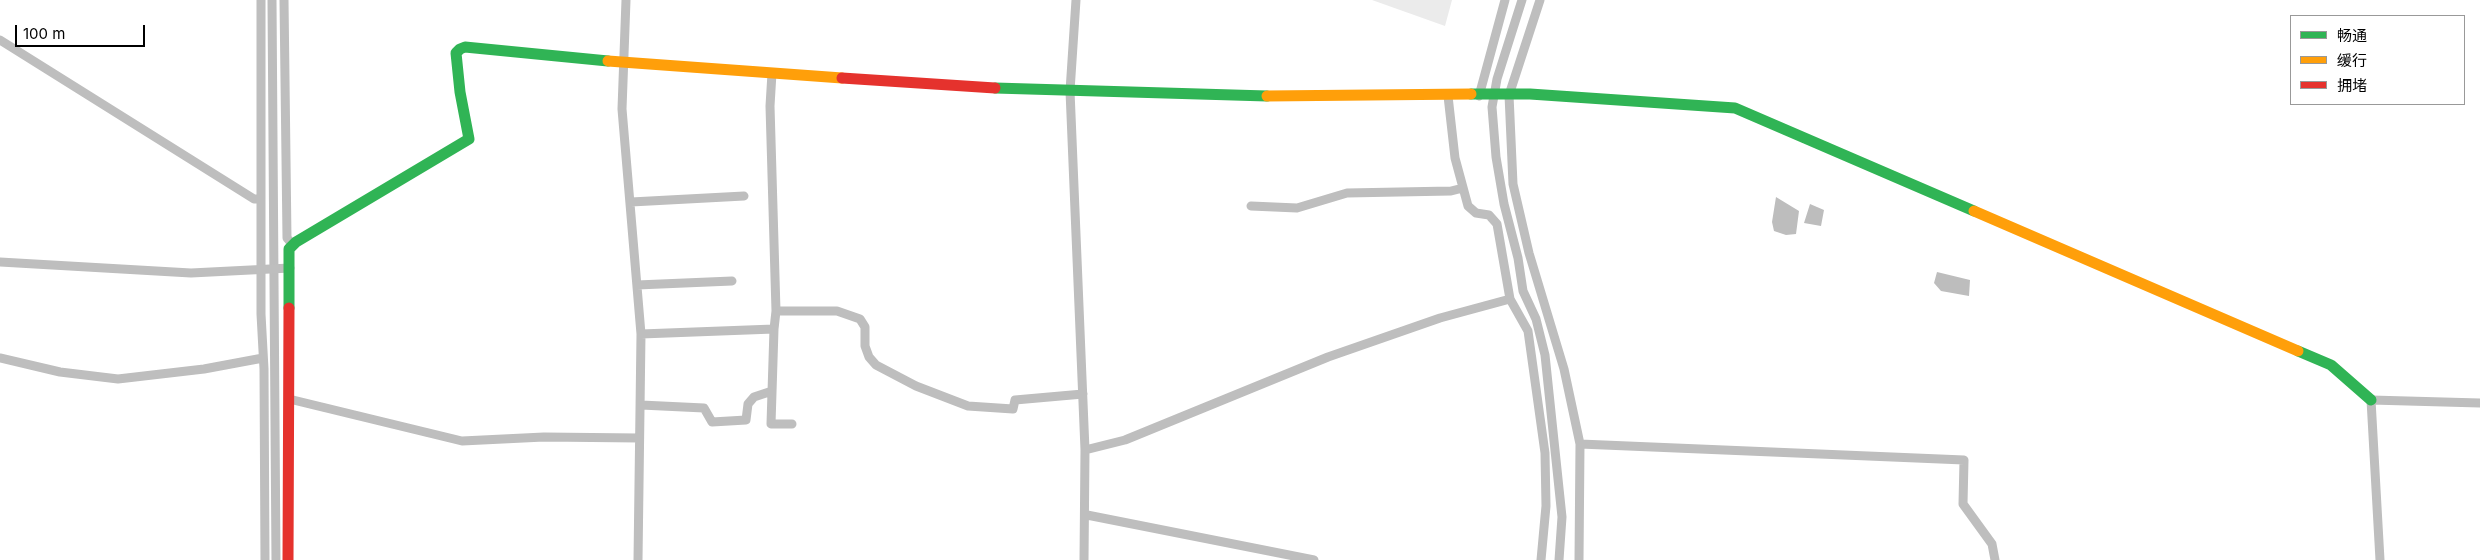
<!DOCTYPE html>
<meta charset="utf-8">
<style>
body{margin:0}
#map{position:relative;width:2480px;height:560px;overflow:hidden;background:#fff;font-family:Inter,"Noto Sans SC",sans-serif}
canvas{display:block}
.legend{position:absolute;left:2290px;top:15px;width:175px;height:90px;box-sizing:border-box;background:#fff;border:1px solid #999;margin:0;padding:6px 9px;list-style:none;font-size:15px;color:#000}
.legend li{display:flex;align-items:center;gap:10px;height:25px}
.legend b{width:25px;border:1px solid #999}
.scale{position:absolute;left:15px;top:25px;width:130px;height:22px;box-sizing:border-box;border:2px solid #000;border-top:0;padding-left:6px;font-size:15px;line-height:18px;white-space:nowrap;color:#000;-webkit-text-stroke:4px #fff;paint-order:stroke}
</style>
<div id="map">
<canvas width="2480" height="560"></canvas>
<ul class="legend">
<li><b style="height:6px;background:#30b455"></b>畅通</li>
<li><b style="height:6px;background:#ff9f0a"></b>缓行</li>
<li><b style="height:6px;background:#e5322d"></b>拥堵</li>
</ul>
<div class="scale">100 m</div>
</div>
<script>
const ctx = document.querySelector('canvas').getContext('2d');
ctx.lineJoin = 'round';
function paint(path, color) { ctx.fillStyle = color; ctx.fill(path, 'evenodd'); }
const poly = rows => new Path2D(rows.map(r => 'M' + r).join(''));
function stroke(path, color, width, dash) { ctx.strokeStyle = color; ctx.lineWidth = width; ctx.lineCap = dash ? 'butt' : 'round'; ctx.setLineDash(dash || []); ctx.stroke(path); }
paint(poly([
 [1372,0,1452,0,1445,26]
]), '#ebebeb');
paint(poly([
 [1776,197,1799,211,1796,234,1786,235,1774,231,1772,222],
 [1810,204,1824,210,1821,226,1804,223],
 [1937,272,1970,280,1969,296,1941,291,1934,283]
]), '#bdbdbd');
stroke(poly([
 [272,0,276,560],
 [1522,0,1497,79,1492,107,1496,157,1504,204,1518,258,1523,291,1536,319,1545,355,1562,517,1559,560]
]), '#bdbdbd', 9);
stroke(poly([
 [261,0,261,314,264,369,265,560],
 [284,0,287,238,293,245],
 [626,0,622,109,641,334,638,560],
 [1076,0,1070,91,1085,450,1084,560],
 [1540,0,1509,95,1513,184,1529,253,1564,369,1580,444,1579,560],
 [0,40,254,199,261,199],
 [1448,96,1455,158,1468,206,1476,213,1489,215,1497,224,1510,299,1528,331,1545,453,1546,506,1541,560],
 [1479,96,1505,0],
 [631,202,744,196],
 [1251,206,1297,208,1347,193,1451,191,1463,188],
 [0,262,191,273,290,268],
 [637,285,732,281],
 [776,311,837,311,860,319,865,327,865,346,869,357,876,365,916,386,968,406,1013,409,1015,400,1083,394],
 [774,329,771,424,792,424],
 [641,334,774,329,776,311,770,106,772,73],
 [0,358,60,372,118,379,204,369,263,358],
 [289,399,462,441,544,437,639,438],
 [641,405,704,408,712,422,746,420,748,404,754,397,772,391],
 [1580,444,1964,460,1963,504,1992,544,1995,560],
 [1085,450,1125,440,1328,357,1440,318,1510,299],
 [1087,515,1314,560],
 [2380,560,2371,400,2480,403]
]), '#bebebe', 9);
stroke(poly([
 [995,88,1267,96],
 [1471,94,1530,94,1735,108,1974,211],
 [289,308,289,249,296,242,469,139,460,92,456,53,460,49,465,47,608,61],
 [2298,351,2331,365,2371,400]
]), '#30b455', 11);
stroke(poly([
 [608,61,842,78],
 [1267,96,1471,94],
 [1974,211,2298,351]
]), '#ff9f0a', 11);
stroke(poly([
 [842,78,995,88],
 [288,560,289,308]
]), '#e5322d', 11);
</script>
